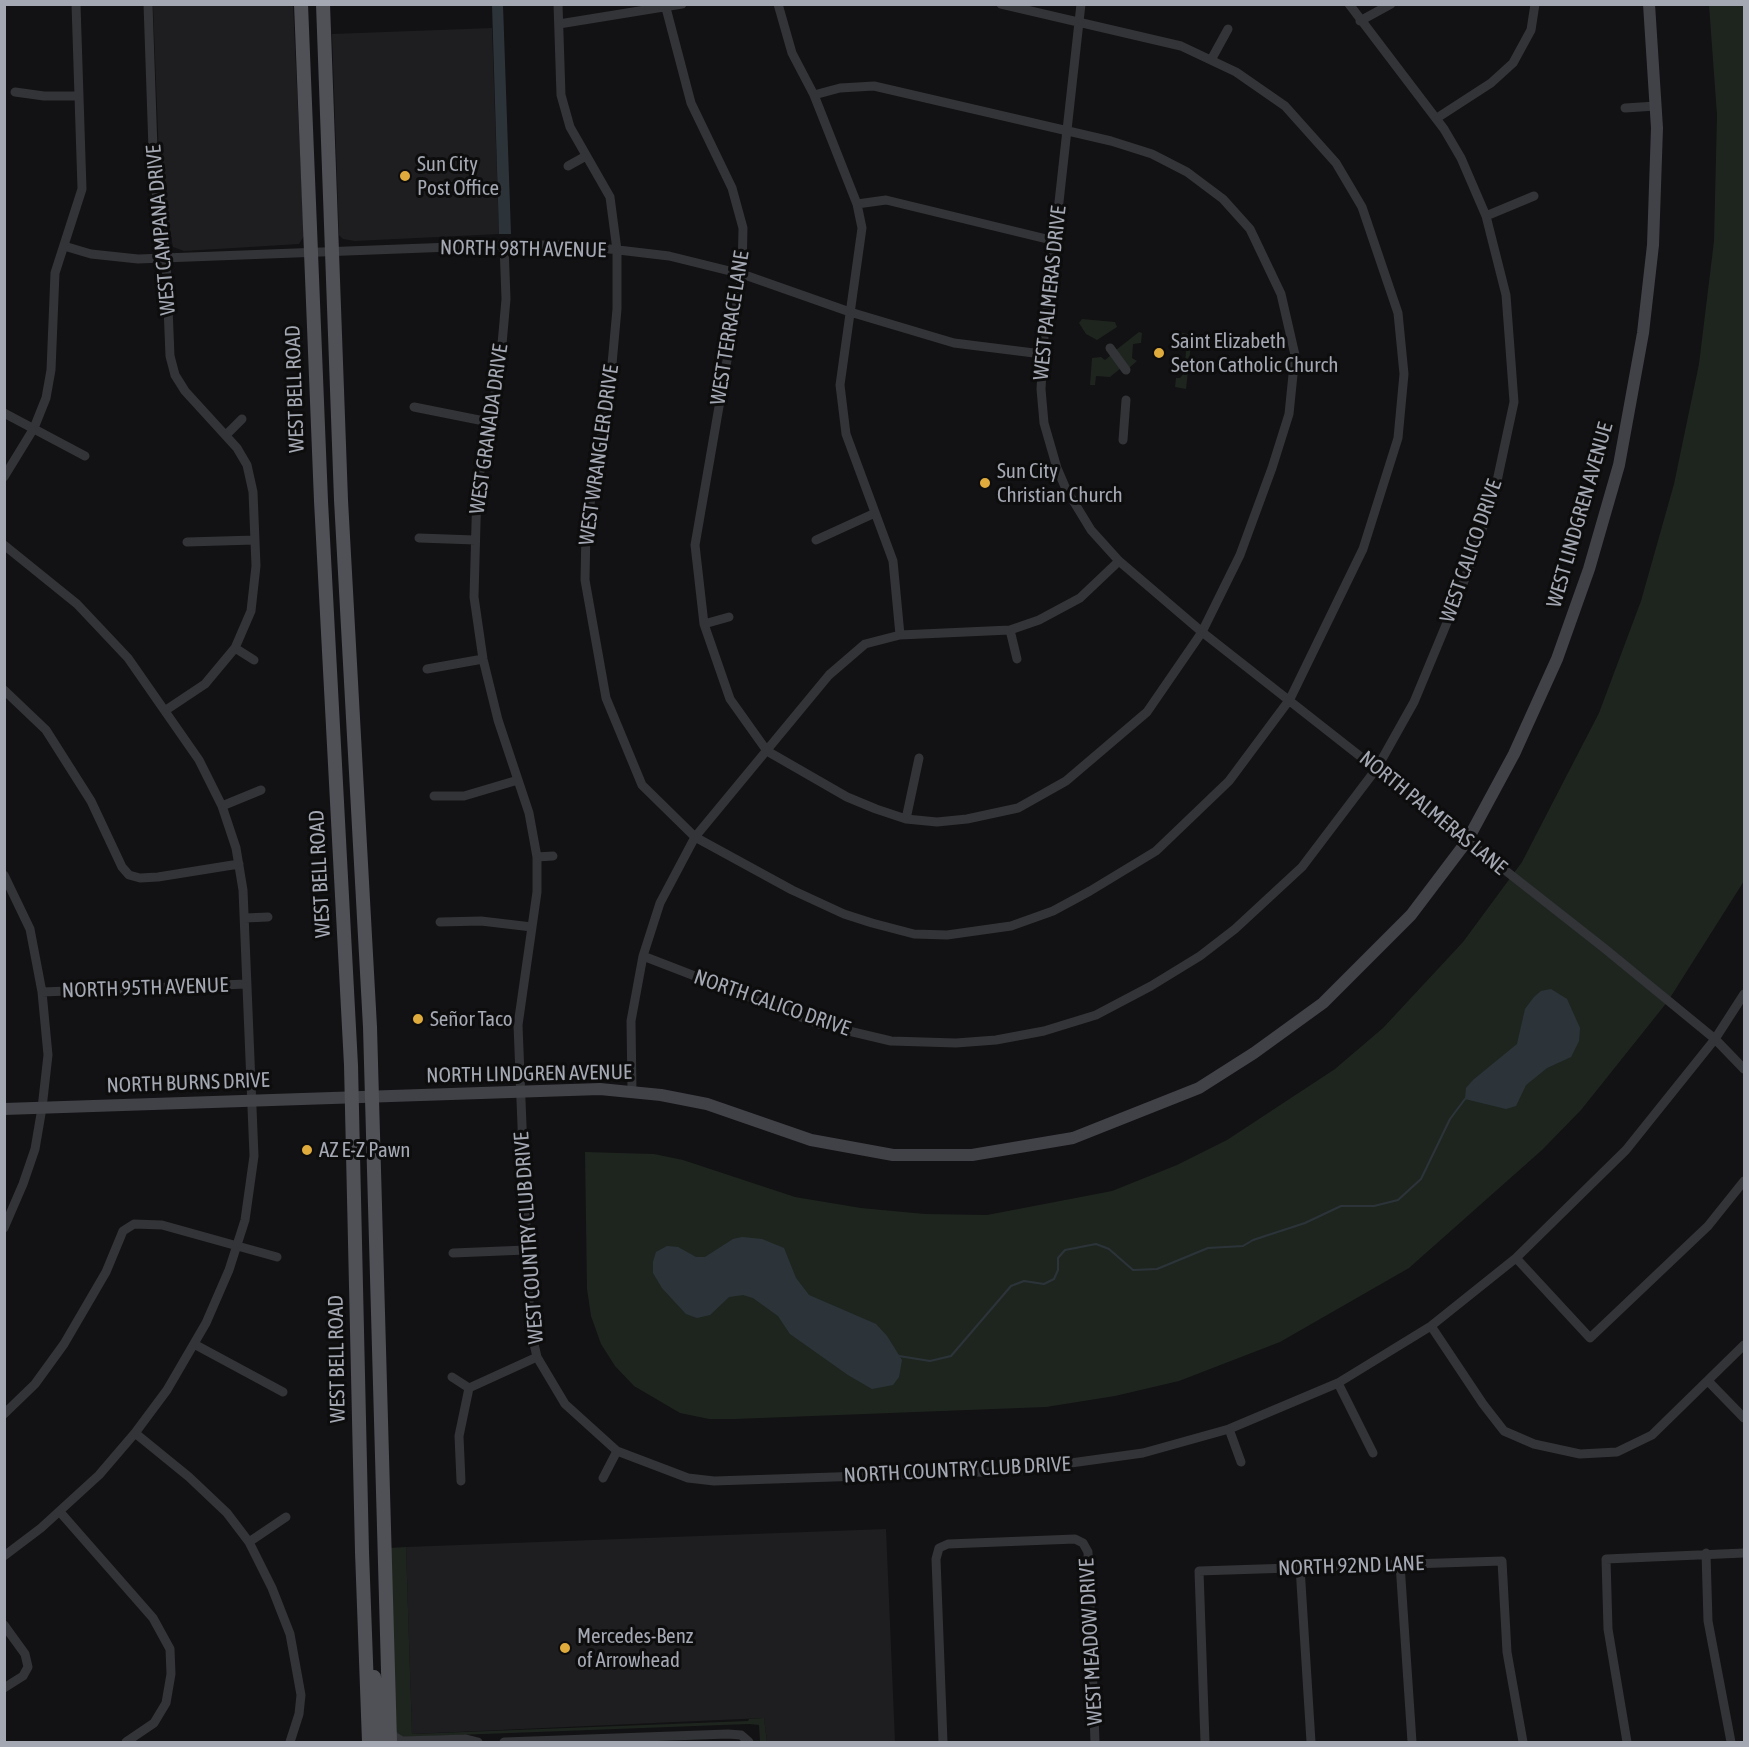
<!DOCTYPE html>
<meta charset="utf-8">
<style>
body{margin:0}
#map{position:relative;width:1749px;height:1747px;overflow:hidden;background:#121113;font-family:"Asap Condensed",sans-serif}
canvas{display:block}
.frame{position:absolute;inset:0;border:6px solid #a4a8b2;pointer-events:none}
</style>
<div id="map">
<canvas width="1749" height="1747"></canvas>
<div class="frame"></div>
</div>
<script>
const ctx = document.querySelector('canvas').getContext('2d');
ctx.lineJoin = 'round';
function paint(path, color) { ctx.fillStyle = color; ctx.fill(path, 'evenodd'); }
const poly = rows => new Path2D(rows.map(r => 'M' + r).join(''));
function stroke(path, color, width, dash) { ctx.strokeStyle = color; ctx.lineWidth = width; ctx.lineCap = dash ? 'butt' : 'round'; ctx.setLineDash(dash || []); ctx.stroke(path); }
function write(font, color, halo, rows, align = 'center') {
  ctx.font = font + ' "Asap Condensed",sans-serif'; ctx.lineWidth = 6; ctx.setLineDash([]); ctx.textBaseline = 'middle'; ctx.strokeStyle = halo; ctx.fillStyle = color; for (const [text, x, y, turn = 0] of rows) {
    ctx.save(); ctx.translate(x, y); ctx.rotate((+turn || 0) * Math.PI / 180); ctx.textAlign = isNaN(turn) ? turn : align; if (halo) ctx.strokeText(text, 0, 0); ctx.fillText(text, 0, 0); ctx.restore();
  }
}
paint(poly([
 [153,5,293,5,304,236,299,244,184,251,173,247,160,183],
 [492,28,499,234,355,241,343,239,339,235,332,34],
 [886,1529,895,1742,767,1742,764,1718,412,1734,406,1547]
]), '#1e1e20');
paint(poly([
 [1709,5,1744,5,1744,881,1668,1001,1581,1110,1542,1150,1409,1268,1280,1342,1179,1381,1115,1396,1046,1407,735,1419,709,1419,680,1413,634,1386,615,1366,601,1344,591,1316,587,1289,585,1152,654,1154,683,1160,795,1197,861,1208,925,1214,987,1215,1112,1191,1177,1165,1227,1140,1335,1069,1383,1028,1463,942,1522,862,1599,713,1641,601,1674,484,1699,364,1714,241,1717,115],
 [1082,319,1115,322,1117,327,1097,340,1086,334,1079,323],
 [1139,332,1142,333,1141,343,1133,344,1132,358,1137,361,1129,368,1116,350],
 [1178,332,1192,335,1186,389,1175,387,1176,378,1180,378,1184,373,1187,341],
 [1111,355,1121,368,1110,377,1096,376,1095,385,1090,385,1092,358,1101,357,1105,360],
 [406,1547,412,1734,748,1721,749,1719,764,1718,767,1742,760,1742,759,1725,749,1724,404,1737,399,1735,396,1732,389,1548]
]), '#1e251f');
paint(poly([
 [492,5,503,5,511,234,499,234],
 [1551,989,1567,999,1580,1028,1579,1041,1571,1057,1547,1068,1526,1085,1516,1106,1506,1109,1465,1099,1466,1088,1473,1080,1517,1044,1525,1009,1534,997,1541,991],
 [742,1237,762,1239,784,1248,796,1278,809,1295,876,1324,887,1336,902,1360,899,1377,893,1385,872,1389,848,1375,790,1334,778,1316,753,1298,743,1295,729,1297,710,1315,697,1318,686,1314,662,1288,653,1273,653,1262,656,1252,667,1246,678,1247,696,1257,705,1257,733,1239]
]), '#2c343a');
stroke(poly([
 [899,1356,930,1361,951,1356,1011,1286,1024,1281,1044,1284,1054,1279,1058,1270,1058,1258,1065,1250,1096,1244,1109,1249,1133,1270,1157,1269,1208,1248,1243,1246,1253,1240,1305,1223,1341,1206,1374,1206,1398,1200,1421,1179,1450,1119,1465,1099]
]), '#2c343a', 2);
stroke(poly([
 [148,4,154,178,166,258,170,356,175,375,185,391,237,448,247,465,253,492,256,566,251,611,235,648,205,684,166,710],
 [558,4,561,95,570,127,610,197,617,250,617,309,611,375,586,529,585,580,606,698,642,785,695,837,792,890,844,914,872,923,914,934,947,935,1011,926,1053,911,1090,891,1156,851,1229,781,1290,699,1363,549,1398,438,1404,374,1398,313,1362,207,1336,163,1285,106,1236,72,1181,46,1001,4],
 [778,4,792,53,814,95,857,204,862,228,840,385,846,434,893,561,900,635],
 [1081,4,1044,337,1041,389,1044,423,1057,468,1066,489,1091,530,1119,561,1202,632,1604,948,1715,1039,1744,1069],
 [666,8,691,103,732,188,743,228,742,274,695,545,704,624,730,699,767,751,847,797,876,809,906,819,937,822,967,819,1018,808,1066,781,1147,712,1202,632,1240,555,1272,468,1289,414,1295,355,1281,294,1250,229,1223,199,1187,172,1152,154,1111,141,874,86,840,88,814,95],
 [1360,21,1391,4],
 [559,24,682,4],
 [1211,60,1228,29],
 [15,92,44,96,79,96],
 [1625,108,1656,106],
 [1437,118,1491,83,1513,63,1531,30,1535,4],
 [568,166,586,156],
 [857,204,886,200,1055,241],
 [1486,216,1534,196],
 [504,245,506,299,500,367,477,487,474,597,483,659,498,720,529,813,537,857,537,892,518,1025,530,1326,537,1357,565,1404,617,1451,688,1478,714,1481,1013,1471,1143,1453,1229,1429,1338,1383,1431,1326,1516,1258,1626,1150,1715,1039,1744,994],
 [64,246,91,254,138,259,504,245,576,245,669,256,742,274,850,312,954,343,1042,354],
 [1110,348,1126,370],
 [414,407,489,422],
 [4,413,85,456],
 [226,435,242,419],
 [1123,440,1126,400],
 [4,477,34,428,46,398,51,370,55,273,82,189,76,4],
 [419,538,475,540],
 [816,540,875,513],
 [187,542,255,540],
 [4,545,77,604,128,658,199,760,222,806,236,848,243,890,254,1156,245,1220,229,1270,206,1323,167,1390,135,1433,99,1475,41,1528,4,1556],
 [704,624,729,617],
 [1010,630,1017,659],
 [235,648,254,660],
 [427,669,483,659],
 [4,690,46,730,91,801,122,867,129,875,140,878,158,877,239,864],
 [434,796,464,796,518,780],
 [222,806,261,790],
 [906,819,919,758],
 [537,857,553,856],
 [4,875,30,929,42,992,48,1055,42,1108,35,1149,23,1184,4,1228],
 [245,918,268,917],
 [440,922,481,921,532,927],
 [643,956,819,1024,891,1041,956,1043,996,1040,1044,1031,1096,1015,1151,986,1200,956,1235,929,1302,867,1377,768,1414,702,1463,584,1494,495,1514,402,1506,295,1486,216,1461,158,1444,129,1349,4],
 [42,992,247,984],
 [632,1091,631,1021,643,956,660,903,695,837,829,675,865,644,900,635,1010,630,1039,620,1080,598,1119,561],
 [453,1253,526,1250],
 [1516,1258,1590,1338,1708,1226,1744,1181],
 [1431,1326,1483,1404,1504,1431,1534,1444,1580,1454,1617,1452,1652,1435,1744,1345],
 [194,1344,283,1392],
 [452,1377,469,1388],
 [1709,1382,1744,1418],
 [1338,1383,1373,1453],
 [4,1414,35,1384,64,1344,106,1272,123,1231,134,1224,162,1225,277,1257],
 [1229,1429,1241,1462],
 [135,1433,189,1477,227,1513,249,1542,272,1588,290,1634,301,1695,299,1714,290,1742],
 [603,1478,617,1451],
 [461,1481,459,1436,469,1388,537,1357],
 [60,1512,153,1618,170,1649,171,1674,166,1703,154,1723,126,1742],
 [249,1542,286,1517],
 [1706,1553,1708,1621,1731,1742],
 [1400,1564,1412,1742],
 [1300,1567,1311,1742],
 [4,1625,25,1654,28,1667,23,1676,4,1688],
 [390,1730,395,1737,402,1741,466,1739,478,1742],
 [504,1742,728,1734,741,1735,749,1742],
 [943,1742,936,1559,939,1548,948,1544,1075,1539,1083,1543,1088,1552,1095,1742],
 [1205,1742,1199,1571,1502,1561,1507,1652,1523,1742],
 [1627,1742,1608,1629,1606,1559,1744,1553]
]), '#333437', 9);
stroke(poly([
 [4,1109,600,1089,661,1095,707,1104,811,1140,893,1155,972,1155,1073,1138,1199,1088,1254,1053,1323,1003,1411,915,1467,841,1514,754,1557,659,1589,569,1619,465,1643,333,1653,245,1657,128,1649,4]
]), '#414247', 12);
stroke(poly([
 [301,4,321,501,351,1065,362,1552,369,1742],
 [323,4,341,500,370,1027,390,1742],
 [374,1677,382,1742]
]), '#4f5156', 14);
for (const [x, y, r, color] of [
 [405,176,6,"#e0ab3d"],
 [1159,353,6,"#e0ab3d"],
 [985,483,6,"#e0ab3d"],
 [418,1019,6,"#e0ab3d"],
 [307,1150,6,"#e0ab3d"],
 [565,1648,6,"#e0ab3d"]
]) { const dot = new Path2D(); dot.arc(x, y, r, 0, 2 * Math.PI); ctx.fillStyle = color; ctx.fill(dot); stroke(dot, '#0d0d0e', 2); }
write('21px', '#a4a8b2', '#0d0d0e', [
 ["Sun City",417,164],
 ["Post Office",417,188],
 ["Saint Elizabeth",1171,341],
 ["Seton Catholic Church",1171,365],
 ["Sun City",997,471],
 ["Christian Church",997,495],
 ["Señor Taco",430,1019],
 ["AZ E-Z Pawn",319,1150],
 ["Mercedes-Benz",577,1636],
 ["of Arrowhead",577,1660]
], 'left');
write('21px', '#a4a8b2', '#0d0d0e', [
 ["WEST CAMPANA DRIVE",161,230,-95],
 ["NORTH 98TH AVENUE",523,249,1],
 ["WEST PALMERAS DRIVE",1050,293,-84],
 ["WEST TERRACE LANE",730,328,-81],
 ["WEST BELL ROAD",295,389,-92],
 ["WEST GRANADA DRIVE",489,429,-82],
 ["WEST WRANGLER DRIVE",599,455,-82],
 ["WEST LINDGREN AVENUE",1580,515,-74],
 ["WEST CALICO DRIVE",1471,551,-71],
 ["NORTH PALMERAS LANE",1433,813,39],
 ["WEST BELL ROAD",320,874,-93],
 ["NORTH 95TH AVENUE",145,988,-2],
 ["NORTH CALICO DRIVE",772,1003,19],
 ["NORTH LINDGREN AVENUE",529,1074,-1],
 ["NORTH BURNS DRIVE",188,1083,-2],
 ["WEST COUNTRY CLUB DRIVE",529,1238,-94],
 ["WEST BELL ROAD",337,1359,-91],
 ["NORTH COUNTRY CLUB DRIVE",957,1470,-3],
 ["NORTH 92ND LANE",1351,1566,-2],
 ["WEST MEADOW DRIVE",1091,1642,-93]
]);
</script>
